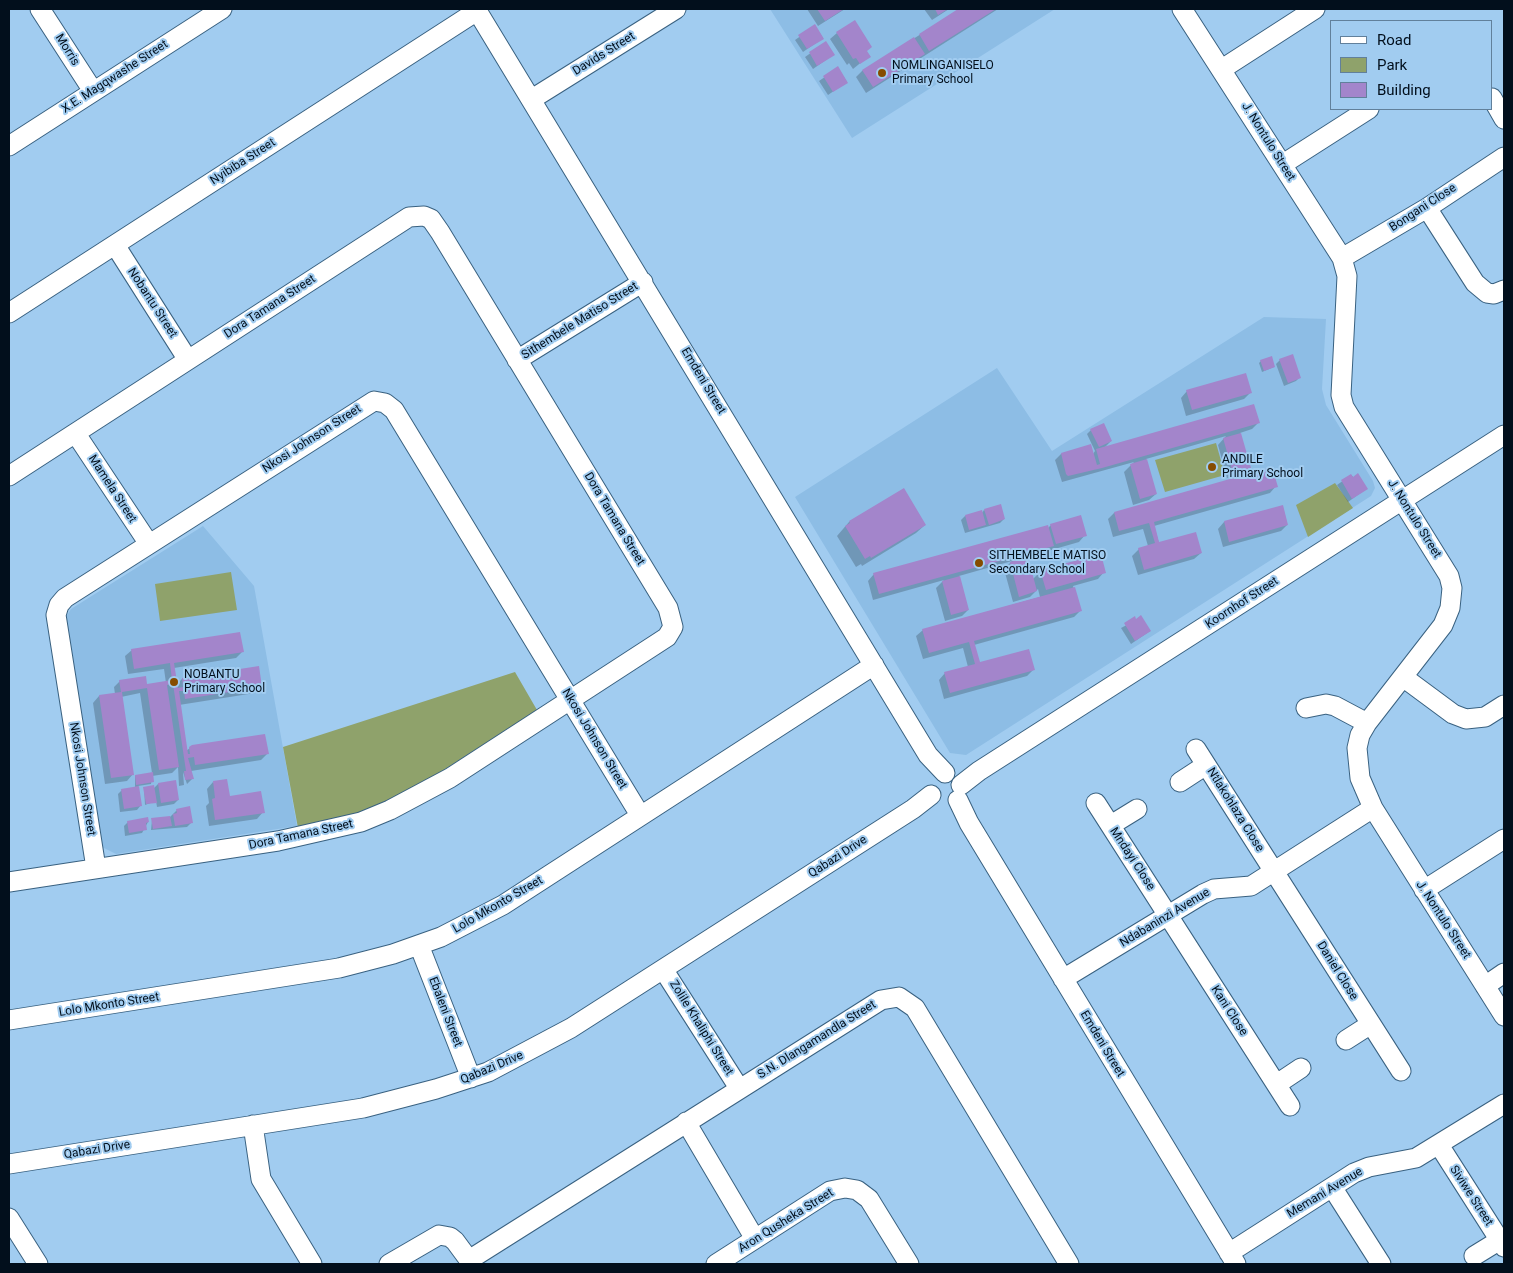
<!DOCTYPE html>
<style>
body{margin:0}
#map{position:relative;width:1513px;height:1273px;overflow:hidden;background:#a1ccf0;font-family:Roboto,sans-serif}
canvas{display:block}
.frame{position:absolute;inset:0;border:10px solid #020f1c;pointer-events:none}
.legend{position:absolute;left:1330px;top:20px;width:162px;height:90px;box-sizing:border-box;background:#a1ccf0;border:1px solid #61809b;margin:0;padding:6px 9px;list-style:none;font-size:15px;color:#020f1c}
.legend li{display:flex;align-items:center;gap:10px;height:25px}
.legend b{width:25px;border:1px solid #61809b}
</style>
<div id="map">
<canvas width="1513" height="1273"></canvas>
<div class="frame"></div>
<ul class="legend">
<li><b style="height:6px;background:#fff"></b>Road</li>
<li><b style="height:14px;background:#8fa26b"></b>Park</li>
<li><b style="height:14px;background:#a385cb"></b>Building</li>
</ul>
</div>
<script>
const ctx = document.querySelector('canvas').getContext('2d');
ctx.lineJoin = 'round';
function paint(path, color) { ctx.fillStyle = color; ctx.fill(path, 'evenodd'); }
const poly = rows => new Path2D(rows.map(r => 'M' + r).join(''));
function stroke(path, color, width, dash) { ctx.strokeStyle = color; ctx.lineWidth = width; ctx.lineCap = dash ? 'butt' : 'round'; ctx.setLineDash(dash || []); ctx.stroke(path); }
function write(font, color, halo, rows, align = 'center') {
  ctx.font = font + ' Roboto,sans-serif'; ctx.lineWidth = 4; ctx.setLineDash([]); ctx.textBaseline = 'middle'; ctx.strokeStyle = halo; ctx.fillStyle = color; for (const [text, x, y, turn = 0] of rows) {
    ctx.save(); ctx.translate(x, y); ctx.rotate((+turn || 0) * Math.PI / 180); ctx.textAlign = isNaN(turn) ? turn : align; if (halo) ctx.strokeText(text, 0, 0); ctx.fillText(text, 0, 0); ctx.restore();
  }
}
paint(poly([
 [770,9,1055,9,852,138],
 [1264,317,1326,319,1322,389,1326,405,1373,481,1375,488,1371,496,966,755,950,753,795,497,997,368,1052,451],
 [203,526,254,586,297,826,116,854,102,847,66,617,71,609]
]), '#8dbde5');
paint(poly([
 [1216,443,1225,475,1165,492,1155,460],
 [1335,483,1353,508,1308,537,1296,505],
 [231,572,237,610,160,621,155,584],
 [515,672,537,710,436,775,399,795,357,814,298,828,283,747]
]), '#8fa26b');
paint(poly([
 [805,9,845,9,818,26,807,9],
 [924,9,949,9,932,20],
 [961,9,998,9,866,93,856,77,862,71],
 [815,26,823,38,803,52,795,40],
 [837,33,866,51,869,56,853,69,849,63,847,65,830,39],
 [825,43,833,55,813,69,805,57],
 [838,68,847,82,828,95,819,81],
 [1280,360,1300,377,1296,381,1284,386,1276,364],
 [1261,361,1274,367,1262,372,1259,363],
 [1187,391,1250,393,1244,399,1186,416,1181,398],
 [1258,423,1252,429,1240,433,1249,467,1243,474,1227,478,1218,445,1226,436,1146,459,1156,494,1149,500,1133,505,1124,472,1134,462,1062,482,1055,460,1061,454,1093,454,1095,451,1087,434,1091,430,1111,441,1104,448],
 [1351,475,1366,489,1348,502,1337,485],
 [1276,486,1270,493,1154,526,1159,543,1201,553,1194,559,1138,575,1132,556,1139,549,1148,546,1143,529,1113,537,1108,519,1114,513],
 [904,490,925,525,916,533,862,566,861,564,856,567,837,536,849,522],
 [984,510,1004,519,1000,523,965,533,961,520,965,516,982,513],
 [1224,522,1287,525,1281,531,1223,547,1218,529],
 [1051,525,1085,535,1079,542,1027,557,1033,579,1041,571,1104,572,1098,579,1073,586,1080,611,1074,617,974,645,979,664,1033,670,1027,676,944,699,939,680,945,673,968,667,963,648,923,659,916,636,923,630,1040,597,1038,589,1030,597,1013,602,1004,569,1012,561,959,576,968,610,962,616,945,621,936,588,944,580,873,600,868,581,874,574,1048,528],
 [1136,620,1150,631,1131,644,1121,628],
 [132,650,242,652,236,658,174,668,176,685,182,679,261,687,255,693,179,705,186,751,190,748,267,754,261,760,191,771,193,778,187,784,183,772,184,785,179,786,178,767,172,773,152,776,151,784,138,786,141,805,137,810,120,812,118,794,122,790,135,788,135,776,152,773,140,693,121,697,133,774,127,781,105,784,93,703,99,696,115,694,114,687,120,681,146,686,166,683,164,669,128,674,125,656],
 [175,782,178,800,174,804,157,807,156,801,145,805,144,788,153,789,158,784],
 [213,782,229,798,263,812,257,819,209,826,206,806,209,803,207,789],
 [177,810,191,823,187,827,151,830,152,820,169,818],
 [128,822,148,822,142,833,125,836,124,826]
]), '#0003');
paint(poly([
 [817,9,844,9,825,21],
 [935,9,948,9,938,15],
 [958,9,996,9,929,51,919,34],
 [855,20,872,47,867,51,871,57,860,64,856,58,853,59,836,32],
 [815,24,824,39,807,49,798,35],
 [914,37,925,54,873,87,862,70],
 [826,41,835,55,817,66,809,52],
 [838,66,848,83,833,92,823,76],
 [1293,354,1301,378,1288,383,1279,359],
 [1272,356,1275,367,1264,371,1260,360],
 [1246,373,1252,393,1192,410,1186,390],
 [1254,404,1260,423,1102,468,1068,476,1066,474,1061,453,1091,444,1097,465,1100,464,1096,449],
 [1104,423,1112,441,1099,447,1090,429],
 [1241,433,1251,468,1233,473,1223,438],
 [1147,459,1157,494,1140,499,1130,464],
 [1272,467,1278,487,1154,522,1159,542,1196,532,1202,553,1144,570,1138,548,1155,543,1149,523,1119,531,1114,512],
 [1358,473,1368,489,1352,499,1341,480,1351,474,1353,477],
 [904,488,926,525,871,558,870,556,865,559,845,526,850,523,849,521],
 [1001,504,1005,519,989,525,984,509],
 [1283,505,1288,525,1229,542,1224,521],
 [982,510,986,525,969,530,965,515],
 [1081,515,1087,536,1056,544,1050,524],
 [1048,525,1054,546,879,594,873,573],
 [1101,554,1106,573,1046,590,1040,570],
 [1028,557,1037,591,1019,597,1010,562],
 [960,576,969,610,951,615,942,581],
 [1075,587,1082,611,974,641,980,662,1029,649,1035,670,950,693,944,672,975,664,969,642,929,653,922,629],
 [1141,615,1151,631,1135,641,1124,623,1135,616,1136,619],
 [240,632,244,652,174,663,178,688,183,687,182,678,259,666,262,687,185,699,184,691,179,691,188,754,190,754,189,747,192,745,265,734,269,754,195,765,194,757,188,758,194,779,185,780,184,771,186,771,173,684,167,685,179,767,159,770,147,688,122,692,134,775,111,778,99,695,121,692,119,680,146,676,147,684,172,680,170,663,134,669,131,649],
 [153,772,154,782,136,785,135,775],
 [227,779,230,796,261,791,265,813,215,820,212,799,215,798,213,781],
 [176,780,179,800,161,803,158,783],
 [154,785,157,803,146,804,143,787],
 [139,786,142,806,124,809,121,789],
 [190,806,193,823,175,826,173,814,177,813,176,809],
 [170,816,172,826,153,829,151,818],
 [148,817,149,822,146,823,147,830,129,833,127,821]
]), '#a385cb');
const minor = poly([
 [40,9,93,91],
 [476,9,928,755,945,773],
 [1182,9,1342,258,1347,276,1341,395,1344,407,1449,576,1452,588,1450,608,1443,625,1367,723,1360,735,1357,748,1360,778,1373,808,1504,1016],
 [1222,69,1315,9],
 [1492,98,1504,119],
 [532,99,676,9],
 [9,146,222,9],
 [1283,164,1369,109],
 [1427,208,1475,283,1487,293,1494,294,1504,290],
 [115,245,188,360],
 [1342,258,1427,208,1504,157],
 [9,313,477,11],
 [517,360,643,282],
 [76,434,149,544],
 [9,476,409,217,424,216,431,219,440,232,668,608,673,627,667,637,450,778,390,810,361,822,278,841,9,882],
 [1403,677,1453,714,1466,719,1485,717,1504,705],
 [1306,708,1326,704,1335,706,1367,723],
 [1196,749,1401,1071],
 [1180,782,1206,765],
 [961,785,979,771,1504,435],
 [958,800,969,823,1236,1264],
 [1096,803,1290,1106],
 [1111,825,1137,809],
 [96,868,56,615,59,605,65,598,374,401,385,403,394,410,640,815],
 [1424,890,1504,839],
 [419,945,471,1078],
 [663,969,739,1088],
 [1063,979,1203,894,1214,889,1251,886,1373,808],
 [1485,986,1504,973],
 [9,1020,339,968,393,954,441,937,503,905,874,665],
 [1346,1040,1371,1024],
 [1277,1084,1301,1068],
 [686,1122,755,1239],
 [253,1125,261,1179,312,1264],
 [1439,1145,1504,1247],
 [9,1164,363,1108,436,1089,488,1072,571,1028,913,809,931,795],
 [1332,1187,1381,1264],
 [9,1218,38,1264],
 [1229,1253,1354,1173,1369,1167,1416,1158,1504,1104],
 [1474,1256,1500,1240],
 [469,1260,881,1000,899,997,915,1008,1069,1264],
 [389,1264,439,1235,450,1237,455,1241,472,1264],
 [716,1264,830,1191,845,1188,857,1190,869,1199,909,1264]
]);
stroke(minor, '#396180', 21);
stroke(minor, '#fff', 19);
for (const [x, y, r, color] of [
 [882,73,5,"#864d00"],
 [1212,467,5,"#864d00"],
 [979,563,5,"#864d00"],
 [174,682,5,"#864d00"]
]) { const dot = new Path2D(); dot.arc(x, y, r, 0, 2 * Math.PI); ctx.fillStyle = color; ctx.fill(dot); stroke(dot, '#a1ccf0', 2); }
write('12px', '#020f1c', '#a1ccf0', [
 ["Morris",67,50,58],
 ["Davids Street",604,54,-32],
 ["X.E. Magqwashe Street",115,77,-33],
 ["J. Nontulo Street",1268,142,58],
 ["Nyibiba Street",243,162,-33],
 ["Bongani Close",1423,208,-33],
 ["Nobantu Street",152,303,57],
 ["Dora Tamana Street",270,307,-33],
 ["Sithembele Matiso Street",580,321,-32],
 ["Emdeni Street",703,381,59],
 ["Nkosi Johnson Street",312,439,-33],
 ["Mamela Street",112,489,57],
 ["Dora Tamana Street",614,519,59],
 ["J. Nontulo Street",1414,519,58],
 ["Koornhof Street",1242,603,-33],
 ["Nkosi Johnson Street",594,739,59],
 ["Nkosi Johnson Street",82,779,81],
 ["Ntlakohlaza Close",1235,810,58],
 ["Dora Tamana Street",301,835,-12],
 ["Qabazi Drive",838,857,-33],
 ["Mndayi Close",1132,859,57],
 ["Lolo Mkonto Street",498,905,-30],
 ["Ndabaninzi Avenue",1165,918,-31],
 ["J. Nontulo Street",1443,920,57],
 ["Daniel Close",1337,971,58],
 ["Lolo Mkonto Street",109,1005,-9],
 ["Kani Close",1229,1011,57],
 ["Ebaleni Street",445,1012,69],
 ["Zolile Khaliphi Street",701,1028,58],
 ["S.N. Dlangamandla Street",817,1040,-32],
 ["Emdeni Street",1102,1044,59],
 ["Qabazi Drive",492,1068,-23],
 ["Qabazi Drive",97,1150,-9],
 ["Memani Avenue",1325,1193,-31],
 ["Siviwe Street",1471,1196,57],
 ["Aron Qusheka Street",786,1221,-32]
]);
write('12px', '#020f1c', '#a1ccf0', [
 ["NOMLINGANISELO",892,66],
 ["Primary School",892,80],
 ["ANDILE",1222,460],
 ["Primary School",1222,474],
 ["SITHEMBELE MATISO",989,556],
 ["Secondary School",989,570],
 ["NOBANTU",184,675],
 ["Primary School",184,689]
], 'left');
</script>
